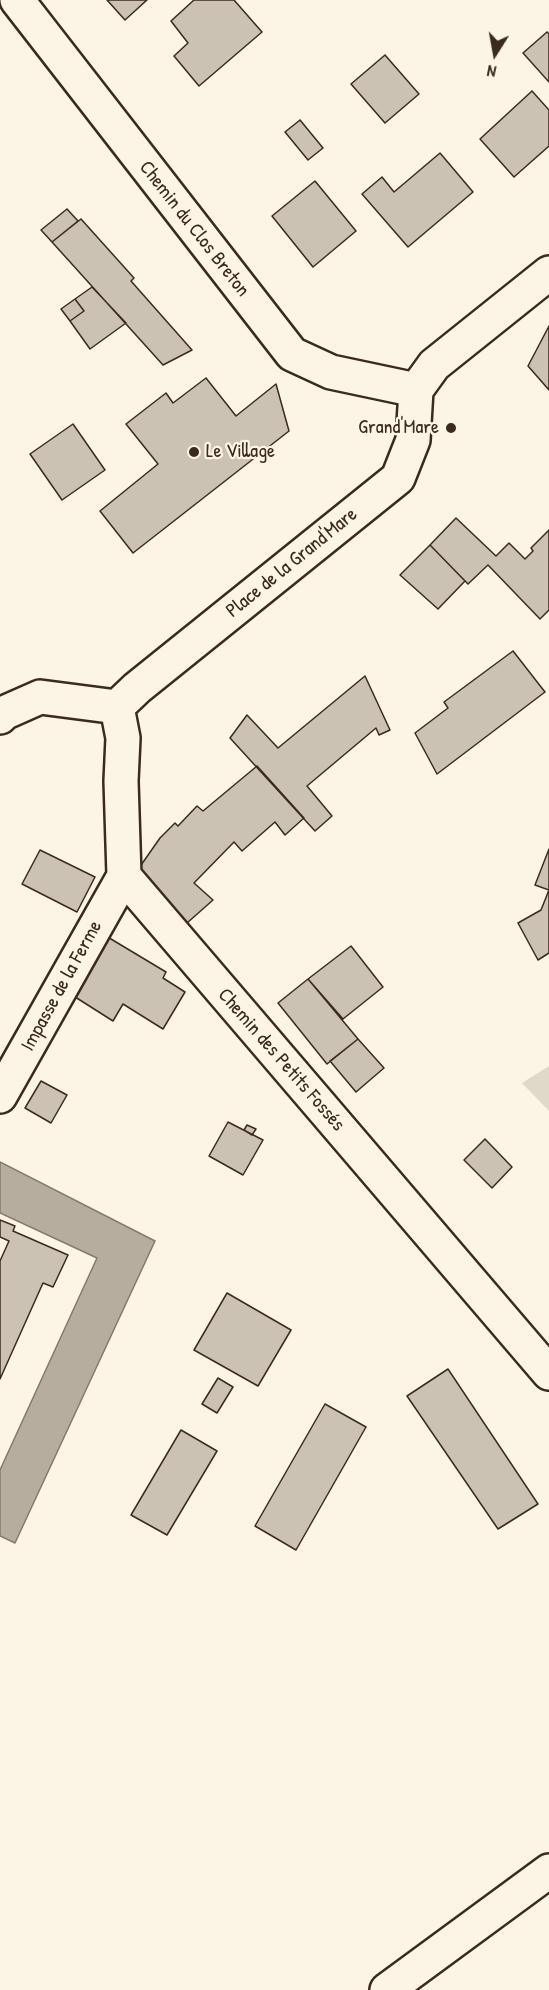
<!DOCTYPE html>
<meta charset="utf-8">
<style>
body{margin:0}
#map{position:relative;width:549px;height:1990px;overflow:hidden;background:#fcf5e5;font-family:"Patrick Hand",sans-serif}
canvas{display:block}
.north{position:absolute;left:465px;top:24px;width:60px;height:60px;-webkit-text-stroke:4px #fcf5e5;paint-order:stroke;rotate:191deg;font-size:16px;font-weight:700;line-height:24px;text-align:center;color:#3b2a1e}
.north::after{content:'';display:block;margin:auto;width:21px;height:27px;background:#3b2a1e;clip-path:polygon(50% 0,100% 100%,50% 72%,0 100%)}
</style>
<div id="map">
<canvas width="549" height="1990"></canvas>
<div class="north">N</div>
</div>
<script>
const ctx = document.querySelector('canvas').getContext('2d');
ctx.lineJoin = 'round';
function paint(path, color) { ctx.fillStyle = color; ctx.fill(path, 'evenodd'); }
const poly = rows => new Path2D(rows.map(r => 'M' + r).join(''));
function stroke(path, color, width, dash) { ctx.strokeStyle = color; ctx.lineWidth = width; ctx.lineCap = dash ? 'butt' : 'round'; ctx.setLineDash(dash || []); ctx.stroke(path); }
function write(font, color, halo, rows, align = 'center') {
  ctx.font = font + ' "Patrick Hand",sans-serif'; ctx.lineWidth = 4.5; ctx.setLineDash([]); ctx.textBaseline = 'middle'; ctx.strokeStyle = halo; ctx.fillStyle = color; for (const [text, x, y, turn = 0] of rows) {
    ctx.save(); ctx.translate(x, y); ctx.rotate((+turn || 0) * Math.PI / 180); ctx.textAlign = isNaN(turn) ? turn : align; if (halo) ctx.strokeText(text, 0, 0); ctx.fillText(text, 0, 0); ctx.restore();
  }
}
paint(poly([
 [549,1066,549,1111,522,1083]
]), '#e0d8c8');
const water = poly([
 [0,1162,155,1241,15,1543,0,1536,0,1470,97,1258,0,1213,0,1162]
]);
paint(water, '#b7ad9e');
stroke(water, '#85796b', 1.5);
const building = poly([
 [107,0,147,0,125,20,107,0],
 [194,0,234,0,262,32,199,86,174,56,188,43,171,21,194,0],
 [547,32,549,34,549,82,523,53,547,32],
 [385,55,419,94,385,123,351,84,385,55],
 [532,91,549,110,549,146,514,177,480,139,532,91],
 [300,120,323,148,308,160,285,132,300,120],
 [440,153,473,192,408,247,362,194,382,177,394,192,440,153],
 [315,181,356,231,313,267,272,216,315,181],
 [67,209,78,221,52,242,41,230,67,209],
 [81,219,134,278,131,281,192,350,163,365,52,242,81,219],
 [92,287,126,323,90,349,70,321,84,311,75,299,92,287],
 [75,299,84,311,70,321,61,309,75,299],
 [549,326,549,390,528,366,549,326],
 [206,378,236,416,276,384,289,431,133,553,100,511,158,464,126,424,166,393,173,403,206,378],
 [73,424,105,470,62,500,30,454,73,424],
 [456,518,496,556,509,543,525,559,533,551,531,548,549,530,549,610,540,619,488,565,468,584,430,545,456,518],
 [430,545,465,581,438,609,400,575,430,545],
 [513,651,545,692,437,774,415,733,448,708,444,702,513,651],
 [365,676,390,730,379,735,376,728,307,786,332,816,315,831,230,738,247,715,278,748,365,676],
 [257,766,304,818,285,835,275,822,242,851,234,842,194,883,213,900,187,923,139,868,160,838,175,823,178,826,197,806,203,811,257,766],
 [549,849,549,890,535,885,549,849],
 [40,850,95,877,77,912,22,884,40,850],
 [549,890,549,953,538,960,518,923,541,910,549,890],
 [106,936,166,972,163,978,185,992,163,1029,123,1004,113,1021,72,995,106,936],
 [351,946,383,987,343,1019,308,979,351,946],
 [308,979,358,1039,327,1064,278,1003,308,979],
 [358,1039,384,1068,356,1092,330,1061,358,1039],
 [41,1081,67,1095,51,1123,25,1108,41,1081],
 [228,1122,263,1140,243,1175,209,1156,228,1122],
 [247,1125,256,1129,252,1135,244,1130,247,1125],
 [485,1139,512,1167,492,1188,464,1160,485,1139],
 [0,1220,15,1226,13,1231,68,1255,53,1287,43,1283,0,1379,0,1261,9,1241,0,1237,0,1220],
 [227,1293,291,1330,258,1386,194,1350,227,1293],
 [448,1369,538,1504,498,1529,407,1396,448,1369],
 [218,1378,233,1387,217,1413,202,1404,218,1378],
 [325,1404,366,1427,296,1550,255,1526,325,1404],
 [181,1430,217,1451,167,1535,131,1515,181,1430]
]);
paint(building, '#ccc2b3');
stroke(building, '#3b2a1e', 1.5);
const minor = poly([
 [17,0,292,354,331,372,416,390],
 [416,390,434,365,549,273],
 [117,707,123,738,121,781,124,876,549,1373],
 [117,707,137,688,398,478,413,440,416,390],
 [0,717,4,713,40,697,117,707],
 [0,1096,124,876],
 [387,1990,549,1871]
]);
stroke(minor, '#3b2a1e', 38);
stroke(minor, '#fcf5e5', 33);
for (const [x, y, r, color] of [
 [451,428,6,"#3b2a1e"],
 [194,452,6,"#3b2a1e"]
]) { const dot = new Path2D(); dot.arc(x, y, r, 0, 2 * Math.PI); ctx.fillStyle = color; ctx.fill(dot); stroke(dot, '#fcf5e5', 2); }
write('20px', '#3b2a1e', '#fcf5e5', [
 ["Chemin du Clos Breton",194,229,52],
 ["Place de la Grand'Mare",292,563,-39],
 ["Impasse de la Ferme",62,986,-61],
 ["Chemin des Petits Fossés",281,1060,49]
]);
write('20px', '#3b2a1e', '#fcf5e5', [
 ["Grand'Mare",439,428],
 ["Le Village",206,452,"left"]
], 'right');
</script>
